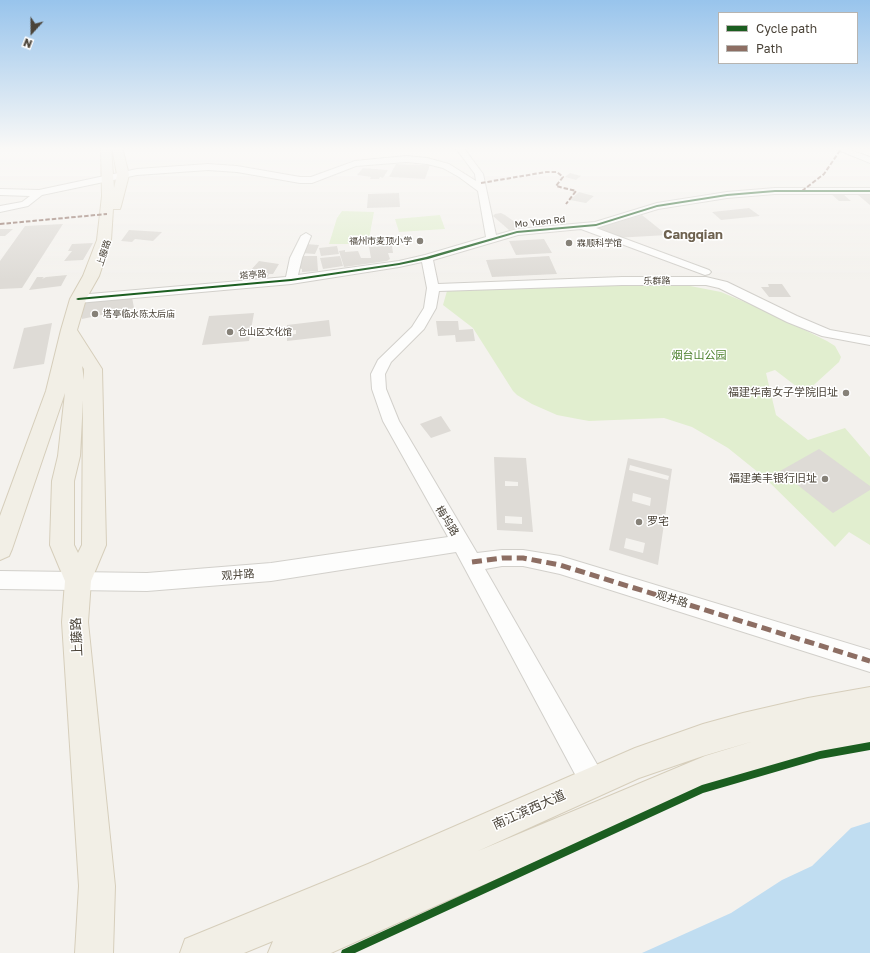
<!DOCTYPE html>
<meta charset="utf-8">
<style>
body{margin:0}
#map{position:relative;width:870px;height:953px;overflow:hidden;background:#f4f2ee;font-family:"Golos Text",sans-serif}
canvas{display:block}
.legend{position:absolute;left:718px;top:12px;width:140px;height:52px;box-sizing:border-box;background:#fff;border:1px solid #b7b4b0;margin:0;padding:5px 7px;list-style:none;font-size:12px;color:#4b4439}
.legend li{display:flex;align-items:center;gap:8px;height:20px}
.legend b{width:20px;border:1px solid #b7b4b0}
.north{position:absolute;left:12px;top:12px;width:40px;height:40px;-webkit-text-stroke:3px #fff;paint-order:stroke;rotate:201deg;font-size:11px;font-weight:700;line-height:16px;text-align:center;color:#4b4439}
.north::after{content:'';display:block;margin:auto;width:14px;height:18px;background:#4b4439;clip-path:polygon(50% 0,100% 100%,50% 72%,0 100%)}
</style>
<div id="map">
<canvas width="870" height="953"></canvas>
<ul class="legend">
<li><b style="height:5px;background:#1b5e20"></b>Cycle path</li>
<li><b style="height:5px;background:#8d6e63"></b>Path</li>
</ul>
<div class="north">N</div>
</div>
<script>
const ctx = document.querySelector('canvas').getContext('2d');
ctx.lineJoin = 'round';
function paint(path, color) { ctx.fillStyle = color; ctx.fill(path, 'evenodd'); }
const poly = rows => new Path2D(rows.map(r => 'M' + r).join(''));
function stroke(path, color, width, dash) { ctx.strokeStyle = color; ctx.lineWidth = width; ctx.lineCap = dash ? 'butt' : 'round'; ctx.setLineDash(dash || []); ctx.stroke(path); }
function write(font, color, halo, rows, align = 'center') {
  ctx.font = font + ' "Golos Text","Noto Sans SC",sans-serif'; ctx.lineWidth = 3; ctx.setLineDash([]); ctx.textBaseline = 'middle'; ctx.strokeStyle = halo; ctx.fillStyle = color; for (const [text, x, y, turn = 0] of rows) {
    ctx.save(); ctx.translate(x, y); ctx.rotate((+turn || 0) * Math.PI / 180); ctx.textAlign = isNaN(turn) ? turn : align; if (halo) ctx.strokeText(text, 0, 0); ctx.fillText(text, 0, 0); ctx.restore();
  }
}
paint(poly([
 [342,211,374,212,368,244,329,244,337,218],
 [440,215,445,229,399,232,395,219],
 [625,284,685,285,721,292,764,310,827,341,835,346,841,357,839,362,805,393,775,370,766,373,776,415,808,440,845,428,870,457,870,545,849,532,835,547,764,477,728,448,692,427,664,418,589,421,578,419,557,415,532,404,517,395,513,391,473,328,443,305,447,291]
]), '#e1eecf');
paint(poly([
 [870,822,870,953,642,953,731,913,782,880,812,866,851,828]
]), '#c0ddf1');
paint(poly([
 [427,162,431,162,425,179,389,177,396,164,426,165],
 [363,168,388,170,383,178,380,177,379,179,370,179,371,177,357,175],
 [570,173,581,176,576,180,565,177],
 [579,192,594,196,586,203,570,200],
 [399,193,400,207,367,208,368,194],
 [831,194,843,194,851,201,839,201],
 [858,195,870,195,870,205],
 [749,208,760,216,721,220,712,212],
 [501,213,505,215,522,227,509,230,493,216,495,214],
 [642,215,667,235,615,238,602,233,597,228],
 [63,224,22,288,0,289,0,261,25,226],
 [0,229,13,229,5,236,0,236],
 [129,230,162,232,153,241,135,239,132,242,121,241],
 [544,239,552,253,516,255,509,241],
 [93,243,83,260,64,261,72,251,68,251,72,244],
 [306,244,319,245,315,254,301,253],
 [337,246,339,254,321,256,319,248],
 [392,246,393,253,388,253,390,259,387,261,344,267,339,251,345,250,345,252,358,251,361,258,371,258,369,247],
 [301,256,317,256,318,271,302,272,302,269,299,268],
 [340,256,343,266,323,269,320,258],
 [549,256,557,274,492,277,486,260],
 [259,261,279,264,273,274,269,274,268,277,240,279,243,273,248,273],
 [67,275,61,286,29,290,37,277,44,277,42,279,46,277],
 [768,284,782,284,791,297,769,297,761,287,769,287],
 [132,297,134,308,82,319,80,307,85,302],
 [254,313,249,341,202,345,209,316],
 [329,320,331,336,287,341,287,335,296,334,296,330,287,331,287,325],
 [436,321,458,321,459,330,473,329,475,341,456,342,455,335,438,336],
 [52,323,44,364,13,369,24,328],
 [441,416,451,431,431,438,420,424],
 [819,449,870,486,870,490,833,513,780,471],
 [494,457,526,458,533,532,497,530],
 [505,481,518,482,518,486,505,486],
 [505,516,522,517,522,524,505,523],
 [628,458,672,469,658,565,609,550],
 [630,465,669,476,668,480,629,470],
 [633,493,651,498,650,506,632,501],
 [626,538,645,543,643,553,624,548]
]), '#dedbd6');
const minor = poly([
 [455,147,463,147,483,174,496,235,517,229,595,222,657,203,727,192,775,188,870,188,870,194,775,194,727,198,658,209,596,228,709,270,711,272,709,274,705,275,581,229,518,235,433,260,438,284,622,277,706,277,727,282,797,316,830,330,870,337,870,345,822,336,787,322,719,288,706,285,622,285,439,291,436,308,424,329,391,362,385,374,386,389,399,421,477,553,502,550,523,550,560,556,870,650,870,672,560,574,523,566,502,566,485,569,602,773,606,782,602,791,593,795,584,791,456,552,271,581,147,591,0,589,0,571,147,573,271,563,448,537,383,421,372,389,371,374,378,360,412,327,424,308,427,288,422,262,399,267,291,284,78,303,74,302,72,299,74,296,78,295,286,277,290,258,301,236,306,233,311,236,302,258,298,275,399,261,425,255,486,237,478,191,459,177,443,168,427,164,406,162,356,166,312,183,300,183,237,172,208,170,137,175,42,195,28,206,0,212,0,206,22,202,30,196,0,195,0,189,39,190,137,169,208,164,237,166,300,177,311,177,355,161,406,156,427,158,449,164,476,181,475,174,455,147],
 [831,147,842,147,870,157,870,163,831,147]
]);
const major = poly([
 [101,147,111,147,114,188,117,175,112,147,122,147,129,175,121,206,120,209,113,209,111,240,99,276,86,299,77,330,102,369,106,545,91,581,88,622,115,886,113,953,75,953,79,886,62,622,65,581,50,545,52,481,58,456,65,393,12,549,9,556,0,560,0,516,46,391,61,330,70,299,83,276,97,240,102,196,101,147],
 [82,366,84,369,84,380,82,366],
 [83,400,82,545,78,553,74,545,74,481,80,456,83,400],
 [870,687,870,744,784,763,707,787,444,902,331,953,268,953,273,941,244,953,180,953,185,939,368,864,635,748,703,724,743,713,808,698,870,687],
 [754,741,705,756,478,851,639,778,703,756,754,741]
]);
stroke(minor, '#d2d0cb', 2);
stroke(major, '#d6cebb', 2);
paint(minor, '#fdfdfc');
paint(major, '#f2efe6');
stroke(poly([
 [481,183,546,172,557,172,563,177,556,186,576,191,566,204],
 [802,191,824,174,841,149],
 [0,224,107,214]
]), '#8d6e63', 2, [4.5, 2]);
stroke(poly([
 [472,562,502,558,523,558,560,565,870,661]
]), '#8d6e63', 5, [10, 5]);
paint(poly([
 [775,190,870,190,870,192,775,192,727,196,657,207,596,226,517,233,428,259,399,265,291,281,78,300,76,299,78,298,291,279,399,263,426,257,517,231,596,224,657,205,727,194,775,190],
 [870,742,870,750,820,759,703,793,355,953,341,953,342,950,702,785,820,751,870,742]
]), '#1b5e20');
const sky = ctx.createLinearGradient(0, 0, 0, 280);
sky.addColorStop(0, '#98c4ec');
sky.addColorStop(0.53, '#faf9f7');
sky.addColorStop(1, '#faf9f700');
ctx.fillStyle = sky;
ctx.fillRect(0, 0, 870, 280);
for (const [x, y, r, color] of [
 [420,241,4,"#868178"],
 [569,243,4,"#868178"],
 [95,314,4,"#868178"],
 [230,332,4,"#868178"],
 [846,393,4,"#868178"],
 [825,479,4,"#868178"],
 [639,522,4,"#868178"]
]) { const dot = new Path2D(); dot.arc(x, y, r, 0, 2 * Math.PI); ctx.fillStyle = color; ctx.fill(dot); stroke(dot, '#fff', 1.5); }
write('9px', '#4b4439', '#fff', [
 ["Mo Yuen Rd",540,222,-6],
 ["上藤路",104,253,-72],
 ["塔亭路",253,275,-5],
 ["乐群路",657,281,-1]
]);
write('9px', '#4b4439', '#fff', [
 ["福州市麦顶小学",412,241,"right"],
 ["霖顺科学馆",577,243],
 ["塔亭临水陈太后庙",103,314],
 ["仓山区文化馆",238,332]
], 'left');
write('11px', '#4a7f2a', '#fff', [
 ["烟台山公园",699,356]
]);
write('11px', '#4b4439', '#fff', [
 ["福建华南女子学院旧址",838,393],
 ["福建美丰银行旧址",817,479],
 ["罗宅",647,522,"left"]
], 'right');
write('11px', '#4b4439', '#fff', [
 ["梅坞路",447,521,58],
 ["观井路",238,575,-4],
 ["观井路",672,599,17]
]);
write('bold 13px', '#6e6250', '#fff', [
 ["Cangqian",693,235]
]);
write('13px', '#4b4439', '#fff', [
 ["上藤路",77,637,-93],
 ["南江滨西大道",529,810,-24]
]);
</script>
